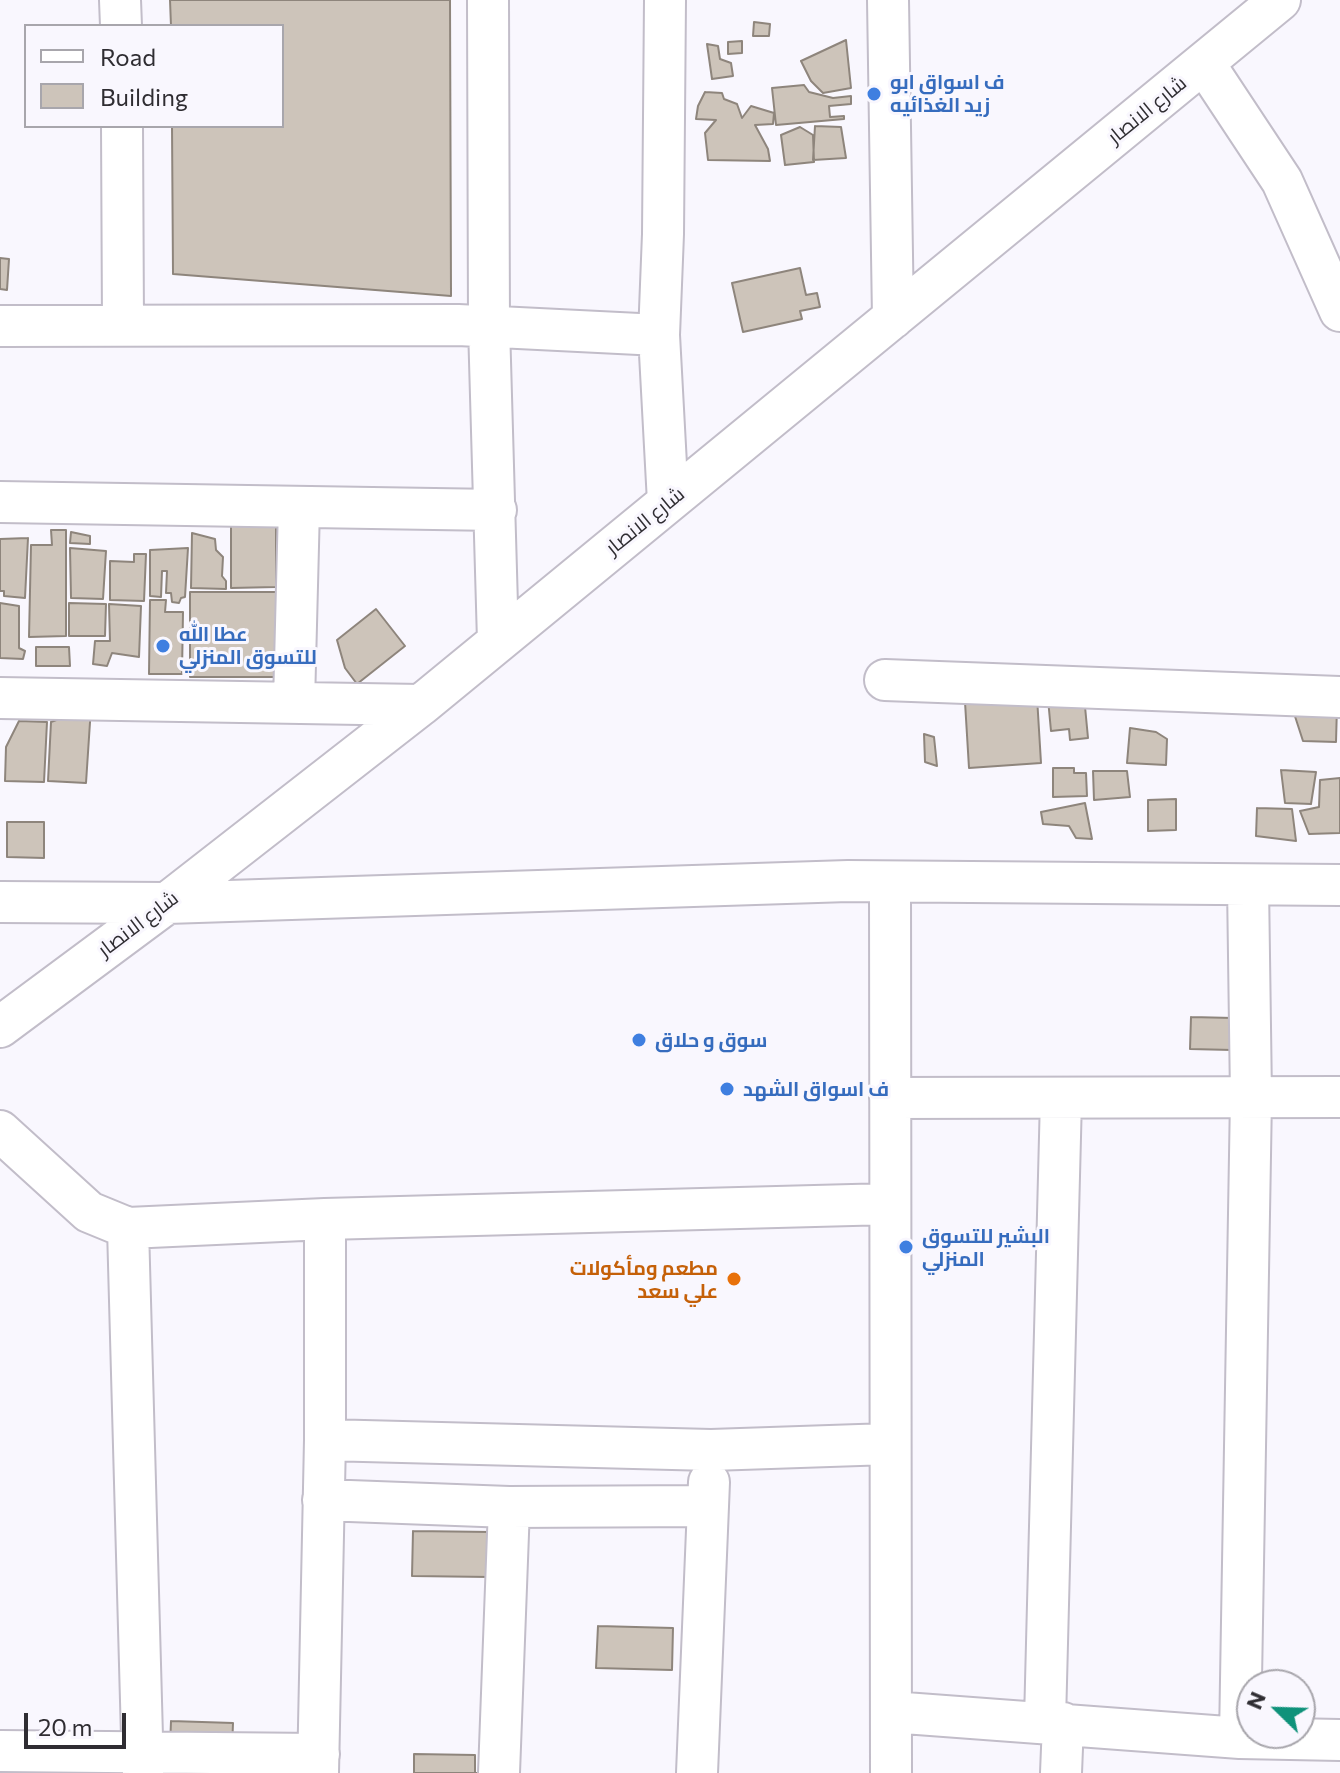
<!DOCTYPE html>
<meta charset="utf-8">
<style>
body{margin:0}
#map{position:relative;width:1340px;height:1773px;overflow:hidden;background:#f9f7fe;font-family:Commissioner,sans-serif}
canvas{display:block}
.legend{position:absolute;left:24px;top:24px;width:260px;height:104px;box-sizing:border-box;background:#f9f7fe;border:2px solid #a8a6ac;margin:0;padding:10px 14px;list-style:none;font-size:24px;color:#2f2d32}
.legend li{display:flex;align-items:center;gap:16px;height:40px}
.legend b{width:40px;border:2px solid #a8a6ac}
.north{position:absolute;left:1236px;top:1669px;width:80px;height:80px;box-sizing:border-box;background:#f9f7fe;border:2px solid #a8a6ac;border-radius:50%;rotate:293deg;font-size:22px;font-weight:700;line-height:32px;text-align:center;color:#2f2d32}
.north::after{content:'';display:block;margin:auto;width:28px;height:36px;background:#0f927a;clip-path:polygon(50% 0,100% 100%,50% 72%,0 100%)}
.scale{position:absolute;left:24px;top:1713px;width:102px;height:36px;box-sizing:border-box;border:4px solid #2f2d32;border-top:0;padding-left:10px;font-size:24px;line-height:28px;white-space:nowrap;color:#2f2d32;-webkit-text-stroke:6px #f9f7fe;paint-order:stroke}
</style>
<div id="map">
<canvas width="1340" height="1773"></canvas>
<ul class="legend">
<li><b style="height:10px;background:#fff"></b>Road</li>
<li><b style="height:22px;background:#cdc4ba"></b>Building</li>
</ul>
<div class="north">N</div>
<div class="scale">20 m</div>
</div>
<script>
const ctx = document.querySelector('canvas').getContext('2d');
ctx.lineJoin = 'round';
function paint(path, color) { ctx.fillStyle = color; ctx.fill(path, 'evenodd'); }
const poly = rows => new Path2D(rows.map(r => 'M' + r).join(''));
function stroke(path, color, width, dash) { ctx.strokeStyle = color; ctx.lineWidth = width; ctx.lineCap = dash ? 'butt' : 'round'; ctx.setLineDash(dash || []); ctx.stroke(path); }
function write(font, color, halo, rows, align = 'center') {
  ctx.font = font + ' Commissioner,Cairo,sans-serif'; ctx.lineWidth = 6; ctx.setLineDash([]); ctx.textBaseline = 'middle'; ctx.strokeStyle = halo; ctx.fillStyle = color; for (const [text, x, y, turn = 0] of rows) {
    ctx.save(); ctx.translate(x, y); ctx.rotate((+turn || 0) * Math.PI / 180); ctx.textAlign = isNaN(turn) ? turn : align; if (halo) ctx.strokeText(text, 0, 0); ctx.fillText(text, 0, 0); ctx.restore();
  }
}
const building = poly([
 [170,0,450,0,451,296,173,274,172,126,282,126,282,26,171,26,170,0],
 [754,22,770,24,769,36,753,36,754,22],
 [846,40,851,88,823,93,811,81,801,61,846,40],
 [742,41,742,53,728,54,728,42,742,41],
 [707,44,718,46,720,59,731,63,733,76,712,79,707,44],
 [804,85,809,92,833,98,851,96,851,104,829,106,830,117,844,116,844,119,776,125,772,88,804,85],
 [705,92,722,93,724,99,737,104,742,118,751,106,774,113,773,124,755,125,768,149,770,161,708,160,705,133,716,120,696,119,698,106,705,92],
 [815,126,841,127,846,158,813,160,815,126],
 [800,127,813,135,814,162,785,165,781,135,800,127],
 [0,258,9,259,7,290,0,289,0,258],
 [800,268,806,295,817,293,820,307,800,311,802,319,743,332,732,283,800,268],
 [231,522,276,526,276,587,231,588,231,522],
 [51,530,66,530,66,636,29,637,31,545,52,545,51,530],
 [71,532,90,536,90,544,70,543,71,532],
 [192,533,215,539,216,550,223,557,222,576,226,581,226,589,191,588,192,533],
 [28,538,25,598,4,596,4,591,0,591,0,539,28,538],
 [70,548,106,551,103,599,71,598,70,548],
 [188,548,185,597,181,598,179,603,172,602,171,593,166,593,167,571,162,571,161,597,150,596,150,550,188,548],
 [134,554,146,554,144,601,110,600,110,561,134,562,134,554],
 [190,592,282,592,281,677,190,677,190,592],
 [150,600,166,600,165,612,183,612,182,674,149,674,150,600],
 [0,603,19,606,19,648,25,651,23,659,0,658,0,603],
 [69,603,106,604,105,636,69,636,69,603],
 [109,604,141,606,139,657,112,653,107,666,93,664,95,641,110,641,109,604],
 [376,609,405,646,357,684,345,668,337,640,376,609],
 [36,647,69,647,70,666,36,666,36,647],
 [1084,696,1088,738,1070,740,1069,729,1051,731,1048,699,1084,696],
 [1037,697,1041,763,969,768,965,702,1037,697],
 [1291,704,1337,706,1336,742,1303,741,1291,704],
 [91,707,86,783,48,781,51,722,91,707],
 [19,721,47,722,44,782,5,781,6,747,19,721],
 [1130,728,1156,732,1167,739,1166,765,1127,763,1130,728],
 [924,734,934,737,937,766,925,762,924,734],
 [1053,768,1074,768,1074,773,1086,773,1087,796,1053,797,1053,768],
 [1281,770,1316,772,1311,804,1285,803,1281,770],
 [1093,771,1127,771,1130,797,1094,800,1093,771],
 [1340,778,1340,833,1309,834,1300,811,1319,807,1320,780,1340,778],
 [1176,799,1176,830,1148,831,1148,800,1176,799],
 [1085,803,1092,839,1076,838,1069,826,1043,824,1041,812,1085,803],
 [1257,808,1292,809,1296,841,1256,836,1257,808],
 [7,822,44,822,44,858,7,857,7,822],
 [1191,1017,1233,1018,1232,1050,1190,1049,1191,1017],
 [413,1531,491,1532,490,1577,412,1576,413,1531],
 [598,1626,673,1628,672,1670,596,1668,598,1626],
 [171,1721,233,1723,232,1750,170,1748,171,1721],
 [414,1754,475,1755,475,1773,488,1773,414,1773,414,1754]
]);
paint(building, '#cdc4ba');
stroke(building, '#8e857c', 2);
const minor = poly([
 [120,0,121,26],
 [488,0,489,326,498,641],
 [665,0,663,234,659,335,668,502],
 [888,0,893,318],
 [1204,63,1282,181,1340,311],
 [122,126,123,324],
 [0,326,458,325,659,335],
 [0,502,496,510],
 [885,680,1340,697],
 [0,698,421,705],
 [294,703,299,507],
 [890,882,891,1773],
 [0,902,167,903,848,881,1340,885],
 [0,1027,167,903,421,705,1280,0],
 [890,1098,1340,1097],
 [0,1131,89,1212,128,1228,325,1219,890,1204],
 [128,1228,143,1773],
 [325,1440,711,1450,889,1444],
 [323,1500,509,1507,708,1506],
 [891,1712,1240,1738,1340,1740],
 [1045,1721,1061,1098],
 [1240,1738,1251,1097,1248,885],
 [0,1751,319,1754],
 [318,1773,325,1440,325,1219],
 [499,1773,509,1507],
 [697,1773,709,1482],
 [1061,1773,1063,1723]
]);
stroke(minor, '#c2bdc9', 44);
stroke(minor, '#fff', 40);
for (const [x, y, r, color] of [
 [874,94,8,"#3f7fe0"],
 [163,646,8,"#3f7fe0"],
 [639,1040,8,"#3f7fe0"],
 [727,1089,8,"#3f7fe0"],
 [906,1247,8,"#3f7fe0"],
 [734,1279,8,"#e8710a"]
]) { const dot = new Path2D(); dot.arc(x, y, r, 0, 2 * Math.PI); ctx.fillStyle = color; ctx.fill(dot); stroke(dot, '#f9f7fe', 3); }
write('bold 20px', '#366cbe', '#f9f7fe', [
 ["ف اسواق ابو",890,82],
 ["زيد الغذائيه",890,105],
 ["عطا الله",179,634],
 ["للتسوق المنزلي",179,657],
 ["سوق و حلاق",655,1040],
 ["ف اسواق الشهد",743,1089],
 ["البشير للتسوق",922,1236],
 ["المنزلي",922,1259]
], 'left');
write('20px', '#2f2d32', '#f9f7fe', [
 ["شارع الانصار",1147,110,-39],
 ["شارع الانصار",645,521,-39],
 ["شارع الانصار",138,924,-37]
]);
write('bold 20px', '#c56008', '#f9f7fe', [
 ["مطعم ومأكولات",718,1268],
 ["علي سعد",718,1291]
], 'right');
</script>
